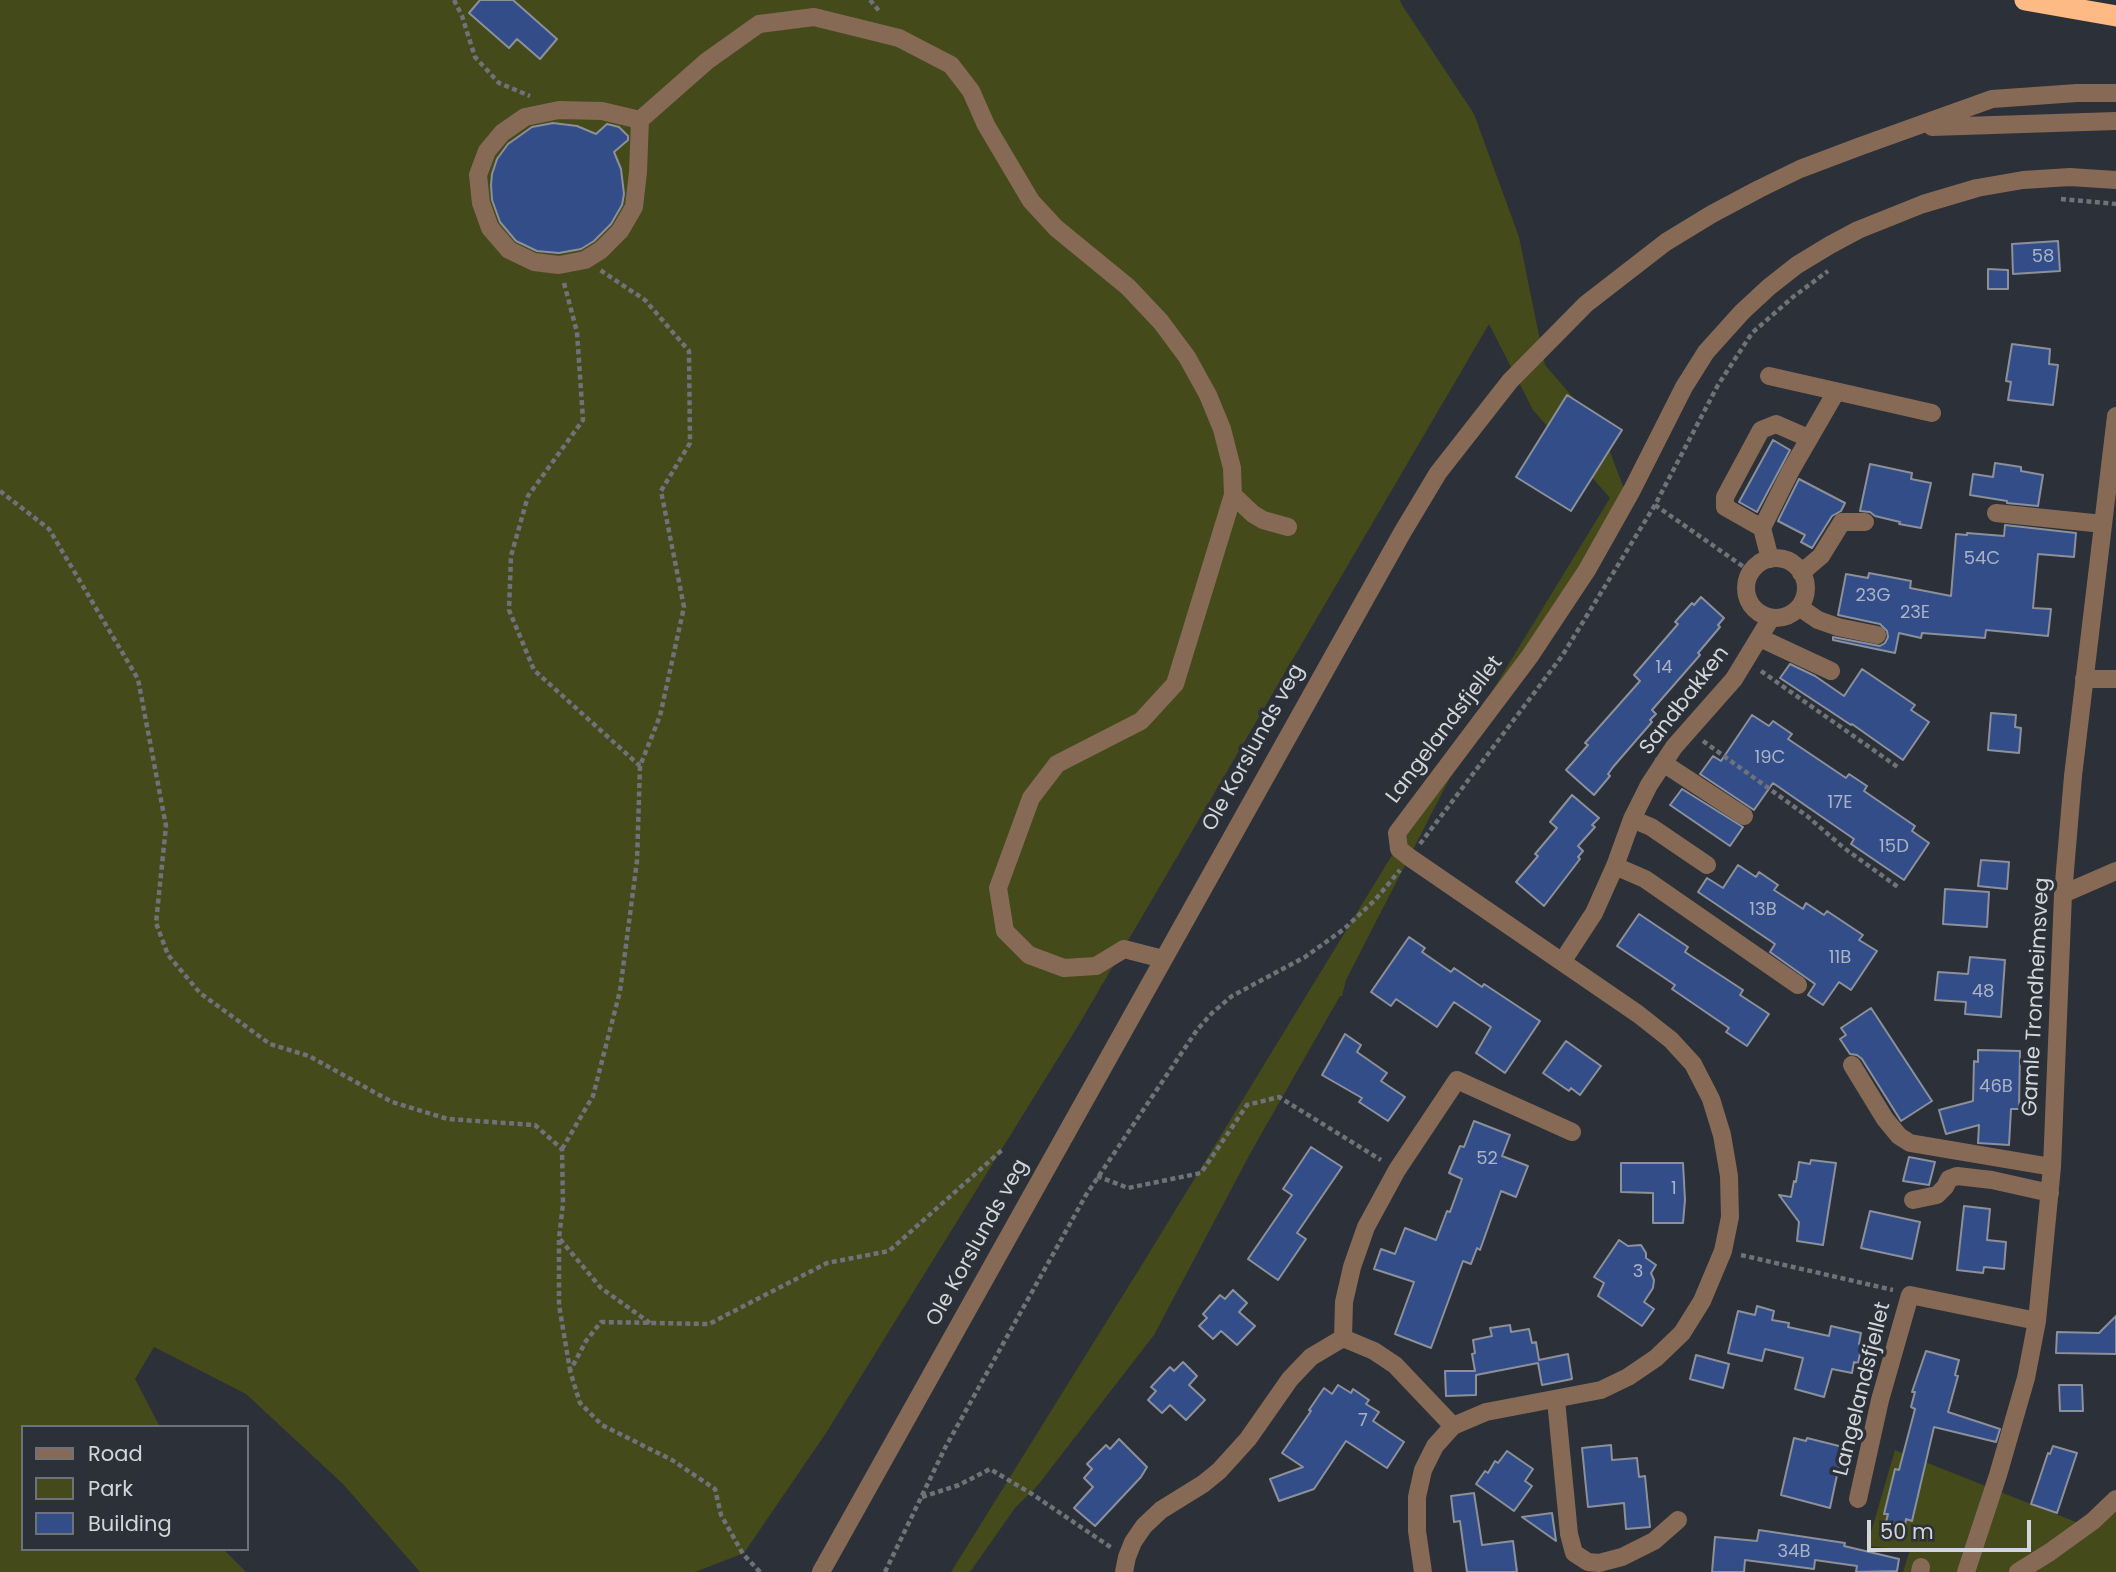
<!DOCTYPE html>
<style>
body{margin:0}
#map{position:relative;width:2116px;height:1572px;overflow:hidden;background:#2c3038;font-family:Poppins,sans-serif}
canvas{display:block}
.legend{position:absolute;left:21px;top:1425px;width:228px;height:126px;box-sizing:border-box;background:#2c3038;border:2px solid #6e7279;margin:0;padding:9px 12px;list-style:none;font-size:21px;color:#d2d5da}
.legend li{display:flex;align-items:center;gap:14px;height:35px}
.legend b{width:35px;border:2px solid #6e7279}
.scale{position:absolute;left:1867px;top:1520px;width:164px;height:32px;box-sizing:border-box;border:4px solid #d2d5da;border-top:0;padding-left:9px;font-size:21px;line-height:24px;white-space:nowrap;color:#d2d5da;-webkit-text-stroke:5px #2c3038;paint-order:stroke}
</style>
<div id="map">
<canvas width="2116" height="1572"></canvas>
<ul class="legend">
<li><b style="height:9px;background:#866a55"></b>Road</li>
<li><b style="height:19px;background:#454a1a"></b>Park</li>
<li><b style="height:19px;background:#334d88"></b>Building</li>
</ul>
<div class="scale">50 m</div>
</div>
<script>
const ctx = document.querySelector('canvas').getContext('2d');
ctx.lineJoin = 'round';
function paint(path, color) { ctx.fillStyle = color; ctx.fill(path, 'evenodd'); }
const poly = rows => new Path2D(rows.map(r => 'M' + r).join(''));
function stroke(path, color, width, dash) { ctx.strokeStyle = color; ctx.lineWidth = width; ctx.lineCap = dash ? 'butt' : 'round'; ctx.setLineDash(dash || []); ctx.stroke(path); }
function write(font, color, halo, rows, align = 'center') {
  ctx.font = font + ' Poppins,sans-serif'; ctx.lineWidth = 7; ctx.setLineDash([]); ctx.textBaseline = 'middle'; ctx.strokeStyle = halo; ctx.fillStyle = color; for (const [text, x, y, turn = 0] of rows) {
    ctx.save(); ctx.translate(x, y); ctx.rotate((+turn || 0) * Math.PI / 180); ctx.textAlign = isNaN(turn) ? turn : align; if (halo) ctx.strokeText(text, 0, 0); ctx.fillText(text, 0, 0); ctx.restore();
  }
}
paint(poly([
 [0,0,1400,0,1402,5,1474,114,1519,237,1545,365,1602,431,1628,499,1474,731,1346,980,1342,996,1340,996,1251,1152,1154,1335,1038,1485,1015,1508,970,1572,951,1572,1143,1263,1610,498,1533,410,1489,324,1078,1026,826,1433,744,1553,695,1572,420,1572,343,1484,246,1394,154,1347,135,1379,160,1427,23,1427,23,1549,223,1549,246,1572,0,1572],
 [1895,1450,2086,1526,2116,1496,2116,1572,1903,1572,1910,1550,1867,1546]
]), '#454a1a');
const building = poly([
 [480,0,513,0,557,39,540,59,517,39,509,48,469,13,480,0],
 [553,123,577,126,596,134,607,124,619,127,628,136,628,140,614,152,621,169,624,194,622,205,611,224,594,241,581,249,559,253,537,251,516,241,500,222,492,200,491,185,492,174,497,159,508,144,532,127,553,123],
 [2058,241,2060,271,2013,274,2012,244,2058,241],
 [1988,269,2008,270,2008,289,1988,289,1988,269],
 [2012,344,2050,349,2049,364,2058,365,2053,405,2008,400,2011,382,2006,381,2012,344],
 [1567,395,1622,430,1571,511,1516,477,1567,395],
 [1773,440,1790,450,1757,512,1739,502,1773,440],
 [1995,463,2021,467,2021,471,2043,475,2038,506,2007,503,2007,501,1970,495,1973,474,1993,477,1995,463],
 [1870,464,1912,473,1911,479,1931,483,1921,528,1899,524,1900,522,1875,516,1870,512,1860,511,1870,464],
 [1799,479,1845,503,1841,511,1832,516,1812,548,1801,542,1805,535,1778,521,1799,479],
 [2005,525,2076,533,2074,557,2038,554,2033,608,2051,609,2048,636,1986,630,1985,638,1922,633,1921,638,1899,633,1895,653,1833,640,1833,637,1880,646,1885,643,1888,637,1887,631,1880,624,1838,615,1846,574,1868,578,1869,573,1911,581,1910,588,1951,596,1956,534,1967,535,1967,533,2004,536,2005,525],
 [1701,597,1724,618,1718,625,1720,627,1698,653,1700,655,1652,710,1656,714,1650,720,1652,722,1613,767,1608,774,1610,776,1594,795,1566,770,1588,745,1585,743,1640,681,1634,675,1678,624,1675,622,1692,603,1694,605,1701,597],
 [1790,664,1815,676,1844,696,1862,669,1915,705,1911,710,1929,722,1903,760,1852,724,1851,725,1780,678,1790,664],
 [1991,713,2016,715,2015,727,2021,728,2019,753,1988,750,1991,713],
 [1752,715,1769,726,1773,721,1792,734,1788,739,1846,778,1849,774,1867,786,1864,791,1915,826,1912,831,1929,843,1904,880,1851,844,1854,839,1773,783,1754,810,1700,774,1713,756,1721,761,1752,715],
 [1682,789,1743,827,1730,846,1670,805,1682,789],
 [1572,795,1599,818,1592,825,1595,827,1578,846,1583,851,1578,857,1580,859,1544,906,1516,882,1538,856,1535,854,1557,828,1550,822,1572,795],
 [1981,860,2009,862,2007,889,1978,886,1981,860],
 [1738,865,1756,877,1759,872,1778,885,1774,890,1803,909,1806,903,1824,915,1827,911,1863,935,1859,940,1877,951,1851,990,1839,982,1823,1005,1808,995,1815,984,1770,952,1775,944,1698,892,1707,878,1723,888,1738,865],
 [1945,889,1989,892,1987,927,1943,924,1945,889],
 [1639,914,1688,947,1685,952,1743,990,1740,995,1769,1014,1747,1046,1726,1032,1729,1028,1672,989,1675,985,1617,946,1639,914],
 [1409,937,1425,948,1422,952,1451,972,1454,968,1482,987,1484,984,1540,1021,1505,1073,1476,1053,1491,1027,1454,1002,1437,1027,1396,999,1391,1006,1371,992,1409,937],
 [1970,957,2005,960,2001,1017,1965,1014,1966,1002,1935,1000,1938,972,1968,974,1970,957],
 [1871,1008,1932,1101,1901,1121,1862,1059,1857,1055,1850,1054,1840,1039,1846,1035,1841,1028,1871,1008],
 [1345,1034,1361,1045,1357,1052,1387,1073,1381,1081,1405,1097,1388,1121,1359,1102,1362,1098,1322,1075,1345,1034],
 [1566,1041,1601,1066,1580,1095,1571,1088,1569,1091,1543,1073,1566,1041],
 [1978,1050,2020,1051,2019,1109,2011,1109,2009,1145,1978,1143,1979,1125,1946,1134,1939,1110,1973,1101,1974,1061,1978,1062,1978,1050],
 [1474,1121,1510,1135,1502,1156,1528,1166,1516,1197,1501,1191,1480,1250,1477,1248,1471,1264,1463,1261,1431,1348,1395,1334,1414,1282,1374,1269,1381,1249,1395,1254,1405,1228,1436,1240,1447,1211,1450,1212,1462,1179,1449,1173,1460,1146,1464,1147,1474,1121],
 [1311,1147,1342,1167,1297,1233,1306,1239,1278,1280,1248,1259,1292,1195,1283,1189,1311,1147],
 [1909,1157,1935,1162,1929,1185,1903,1181,1909,1157],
 [1811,1160,1836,1163,1823,1245,1797,1241,1799,1222,1779,1195,1791,1197,1794,1181,1796,1182,1799,1162,1810,1164,1811,1160],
 [1621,1163,1683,1163,1685,1200,1683,1223,1653,1223,1653,1193,1621,1192,1621,1163],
 [1964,1206,1990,1209,1987,1240,2006,1242,2004,1269,1984,1267,1983,1273,1957,1270,1964,1206],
 [1870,1211,1920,1222,1912,1259,1861,1248,1870,1211],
 [1619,1240,1628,1246,1641,1245,1646,1253,1646,1258,1656,1265,1651,1273,1654,1280,1653,1288,1644,1302,1654,1309,1642,1326,1598,1296,1604,1283,1594,1277,1619,1240],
 [1233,1290,1247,1303,1239,1312,1255,1326,1237,1345,1221,1331,1213,1339,1199,1326,1207,1318,1203,1314,1220,1295,1225,1299,1233,1290],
 [1757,1306,1774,1311,1772,1320,1789,1323,1788,1327,1829,1336,1831,1326,1861,1333,1859,1344,1862,1344,1858,1363,1854,1362,1852,1373,1832,1369,1824,1397,1795,1389,1803,1358,1765,1349,1762,1361,1728,1353,1738,1311,1755,1315,1757,1306],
 [2116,1316,2116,1354,2056,1353,2057,1332,2099,1333,2116,1316],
 [1510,1325,1511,1332,1529,1329,1532,1343,1536,1342,1539,1360,1568,1354,1572,1379,1542,1385,1538,1363,1476,1375,1476,1395,1446,1396,1445,1371,1475,1371,1472,1354,1475,1353,1473,1340,1492,1336,1490,1328,1510,1325],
 [1926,1351,1959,1360,1955,1375,1958,1376,1948,1412,2000,1429,1996,1442,1934,1427,1912,1521,1906,1519,1905,1526,1886,1522,1888,1514,1884,1514,1895,1469,1899,1470,1915,1409,1911,1407,1915,1392,1912,1392,1926,1351],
 [1696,1355,1729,1364,1723,1388,1690,1379,1696,1355],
 [1183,1362,1197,1376,1189,1385,1205,1400,1186,1420,1170,1405,1162,1413,1148,1400,1156,1391,1151,1387,1170,1367,1174,1371,1183,1362],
 [1338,1385,1351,1393,1353,1389,1369,1400,1366,1404,1379,1412,1373,1421,1404,1442,1387,1468,1346,1441,1314,1489,1279,1501,1270,1479,1303,1467,1282,1453,1311,1411,1309,1410,1324,1388,1332,1394,1338,1385],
 [2059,1385,2082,1385,2083,1411,2060,1411,2059,1385],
 [1794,1438,1806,1441,1807,1438,1843,1447,1830,1508,1781,1495,1794,1438],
 [1119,1439,1147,1467,1141,1477,1095,1526,1074,1508,1093,1487,1084,1478,1092,1469,1087,1464,1106,1445,1110,1449,1119,1439],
 [1611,1445,1612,1460,1637,1458,1639,1477,1645,1476,1650,1527,1626,1529,1624,1503,1588,1507,1582,1448,1611,1445],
 [2053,1446,2077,1453,2057,1513,2031,1504,2048,1453,2050,1454,2053,1446],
 [1507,1451,1533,1469,1525,1481,1532,1486,1514,1511,1476,1484,1485,1471,1488,1473,1495,1461,1498,1463,1507,1451],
 [1474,1493,1482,1545,1513,1541,1517,1572,1467,1572,1460,1521,1454,1522,1451,1496,1474,1493],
 [1552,1513,1556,1541,1522,1517,1552,1513],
 [1759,1530,1845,1543,1844,1546,1899,1559,1897,1571,1856,1572,1857,1566,1815,1560,1814,1569,1745,1560,1744,1572,1712,1572,1715,1537,1757,1541,1759,1530]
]);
paint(building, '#334d88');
stroke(building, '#8b909a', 2);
stroke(poly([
 [454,0,462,16,475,57,499,83,530,96],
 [870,0,880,12],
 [2061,199,2116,204],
 [564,283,577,332,583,420,528,496,511,556,509,610,534,670,640,766],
 [0,491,49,529,138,679,166,826,156,923,168,955,200,993,270,1044,309,1056,392,1102,448,1119,535,1125,562,1149,563,1204,559,1238,601,1288,650,1323],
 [1655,505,1751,572],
 [1761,671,1899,768],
 [1703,741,1807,816,1844,848,1898,887],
 [1420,844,1562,656,1655,505,1718,385,1752,333,1793,297,1828,271],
 [562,1149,593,1096,620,991,637,861,640,766,660,716,684,607,661,491,690,443,689,351,645,300,600,270],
 [1097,1176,1128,1188,1201,1173,1247,1105,1279,1097,1381,1160],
 [559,1240,559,1305,570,1370],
 [1741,1255,1893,1290],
 [922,1497,959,1485,990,1469,1032,1494,1112,1548],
 [760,1572,743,1554,721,1515,715,1489,672,1460,602,1425,580,1403,570,1371,586,1341,601,1322,709,1324,827,1263,889,1251,1002,1150],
 [885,1572,945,1448,1086,1195,1197,1030,1212,1013,1232,996,1305,957,1344,929,1375,900,1400,870]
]), '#6f7279', 4.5, [5, 3.5]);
stroke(poly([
 [640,120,602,111,559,110,525,117,502,133,487,151,478,175,481,203,490,228,509,250,534,262,559,265,585,260,601,250,620,231,634,207,638,172,640,120,707,61,759,24,814,17,899,38,951,65,971,91,986,125,1031,201,1056,228,1128,287,1161,322,1187,357,1208,395,1222,429,1232,468,1233,495,1175,684,1141,721,1057,764,1031,798,998,888,1005,931,1029,955,1064,968,1096,966,1124,949,1163,959],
 [1932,127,2116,121],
 [1769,376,1932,413],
 [1233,495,1253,514,1263,520,1288,527],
 [1996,513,2103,524],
 [1762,528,1725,507,1725,497,1761,430,1776,424,1808,438],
 '1746 588a30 30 0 1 1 60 0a30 30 0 1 1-60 0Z',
 [1770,559,1762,528,1791,470,1836,392],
 [1801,573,1821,556,1842,522,1865,522],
 [1799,607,1818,620,1838,627,1877,635],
 [1760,638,1831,671],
 [2084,679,2116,679],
 [1663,763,1744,816],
 [1632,819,1651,827,1707,865],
 [1615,866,1645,879,1798,985],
 [2063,894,2116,871],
 [1562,962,1594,913,1615,866,1632,819,1649,785,1674,747,1734,679,1771,618],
 [1852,1065,1885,1119,1899,1136,1910,1143,2052,1167],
 [1913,1200,1937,1195,1945,1187,1949,1179,1957,1176,1992,1180,2050,1193],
 [1343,1338,1374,1351,1395,1365,1453,1426],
 [1556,1400,1569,1534,1574,1553,1588,1562,1599,1563,1622,1557,1654,1541,1678,1520],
 [1858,1499,1880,1400,1910,1295,2037,1321],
 [821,1572,1402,533,1438,473,1510,381,1586,304,1666,242,1712,214,1759,189,1800,169,1861,146,1992,99,2077,93,2116,93],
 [1124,1572,1127,1557,1133,1542,1144,1526,1161,1510,1203,1484,1219,1471,1248,1439,1290,1379,1311,1357,1343,1338,1344,1302,1352,1267,1366,1227,1397,1170,1457,1080,1572,1132],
 [1423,1572,1417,1531,1417,1497,1423,1470,1435,1446,1453,1426,1486,1412,1601,1390,1628,1377,1656,1358,1682,1333,1702,1301,1723,1251,1730,1217,1729,1176,1722,1135,1711,1099,1693,1064,1671,1040,1638,1014,1409,857,1399,849,1397,833,1530,656,1587,570,1632,490,1684,387,1706,352,1742,312,1769,287,1797,265,1830,245,1858,230,1923,204,1977,188,2023,180,2070,177,2116,180],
 [1920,1572,1921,1567],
 [1966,1572,1998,1475,2026,1378,2037,1321,2052,1167,2063,894,2073,776,2116,416],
 [2018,1572,2050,1552,2093,1521,2116,1499]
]), '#866a55', 18);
stroke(poly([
 [2025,0,2116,16]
]), '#fdba85', 21);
write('18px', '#aab3c6', null, [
 ["58",2043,257],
 ["54C",1982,559],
 ["23G",1873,596],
 ["23E",1915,613],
 ["14",1664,668],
 ["19C",1770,758],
 ["17E",1840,803],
 ["15D",1894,847],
 ["13B",1763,910],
 ["11B",1840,958],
 ["48",1983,992],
 ["46B",1996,1087],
 ["52",1487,1159],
 ["1",1674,1189],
 ["3",1638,1272],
 ["7",1363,1421],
 ["34B",1794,1552]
]);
write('21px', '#d2d5da', '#2c3038', [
 ["Sandbakken",1685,701,-52],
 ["Langelandsfjellet",1445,730,-53],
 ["Ole Korslunds veg",1254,748,-61],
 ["Gamle Trondheimsveg",2037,997,-87],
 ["Ole Korslunds veg",978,1243,-61],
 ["Langelandsfjellet",1863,1389,-76]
]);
</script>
